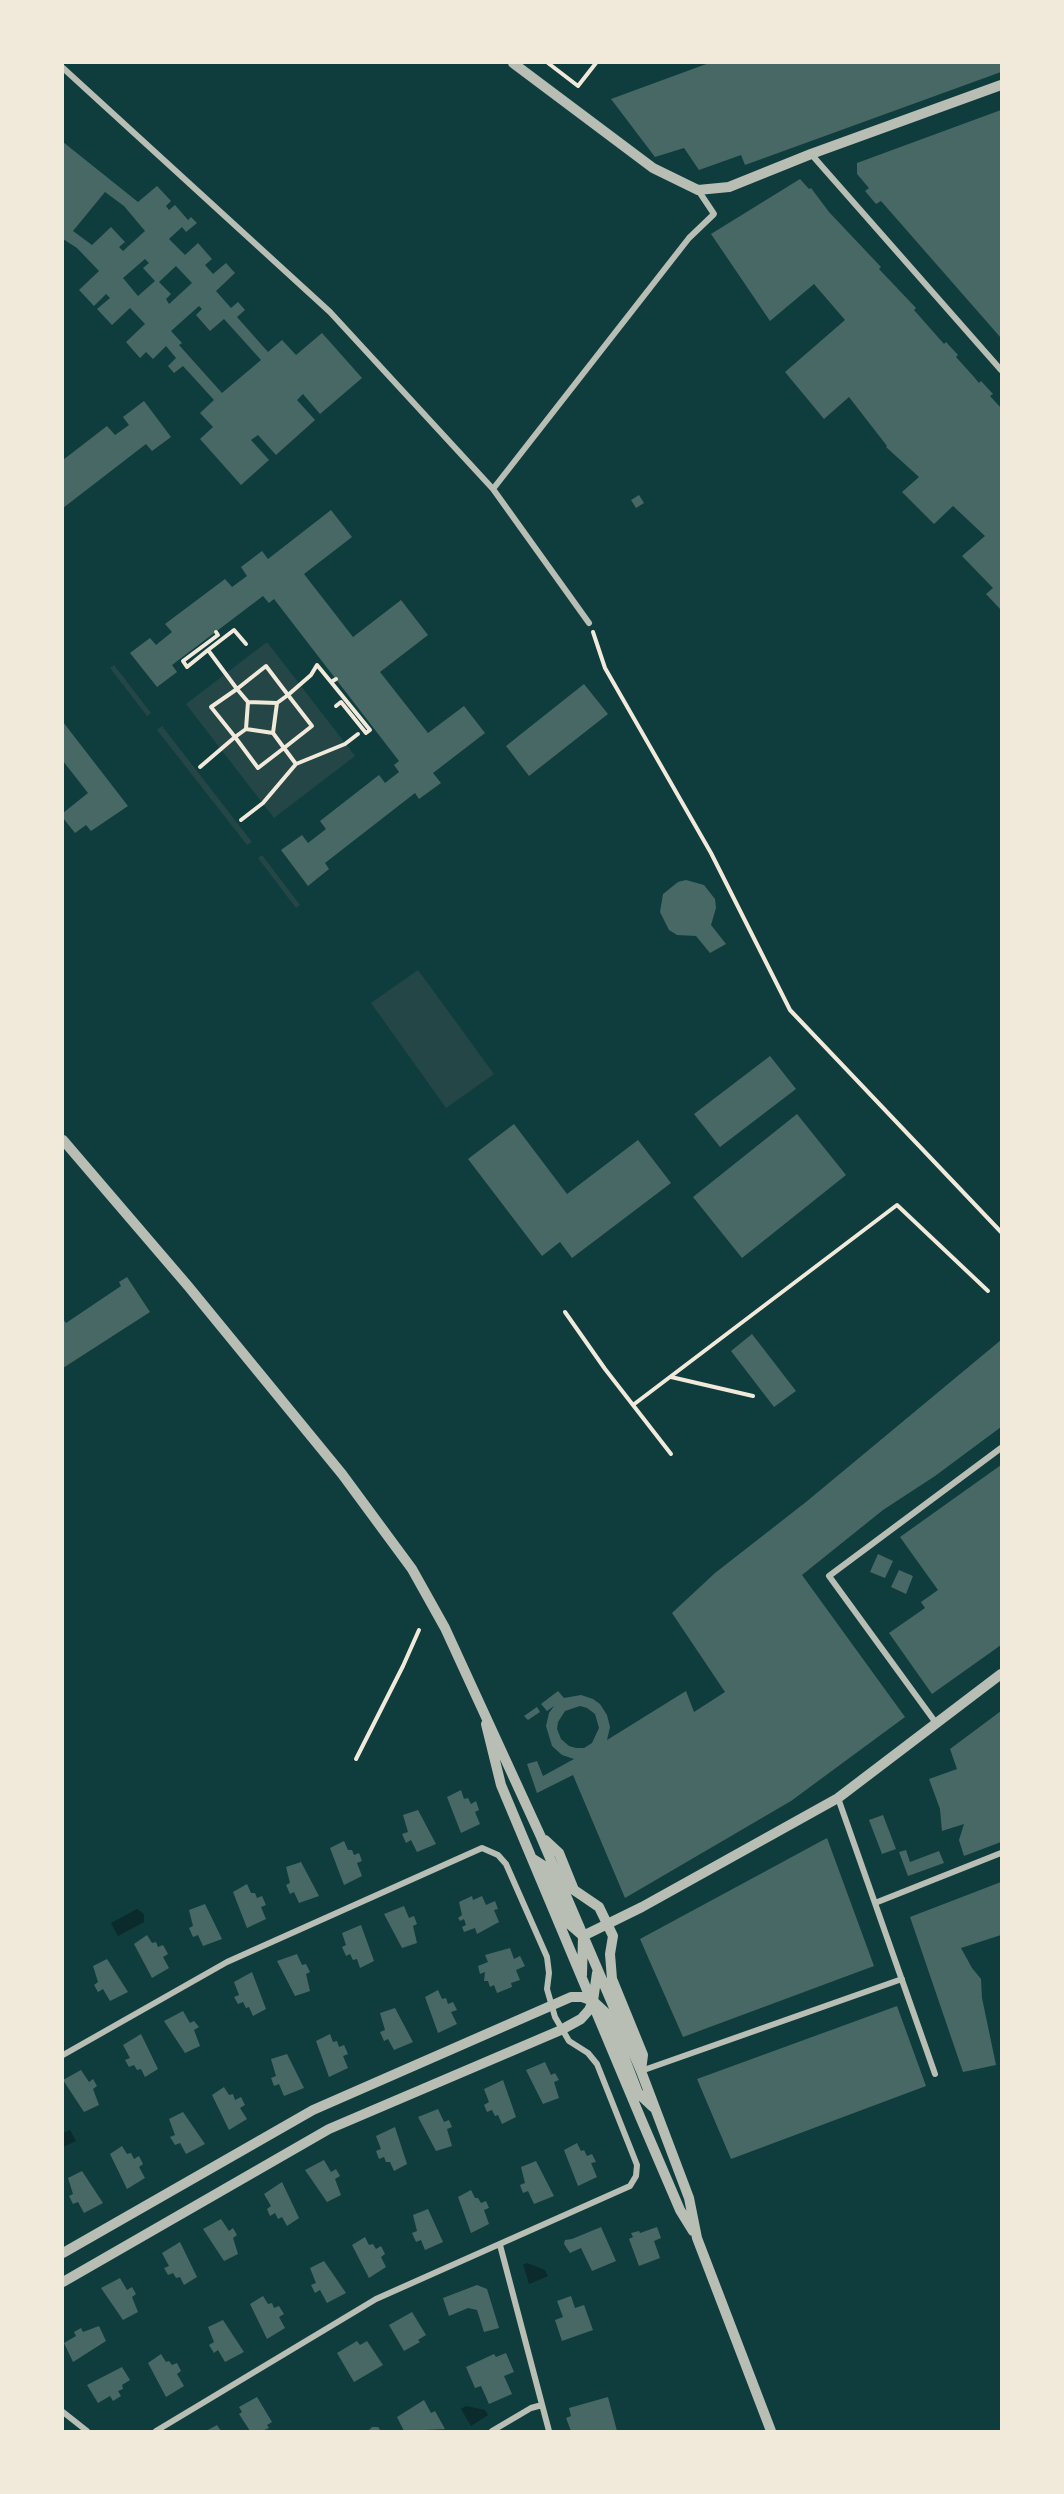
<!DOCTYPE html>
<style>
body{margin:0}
#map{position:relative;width:1064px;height:2494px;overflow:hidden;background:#0f3d3e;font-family:"Source Serif 4",serif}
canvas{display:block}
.frame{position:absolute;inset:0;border:64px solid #f1e9da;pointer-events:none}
</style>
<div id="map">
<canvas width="1064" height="2494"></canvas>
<div class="frame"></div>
</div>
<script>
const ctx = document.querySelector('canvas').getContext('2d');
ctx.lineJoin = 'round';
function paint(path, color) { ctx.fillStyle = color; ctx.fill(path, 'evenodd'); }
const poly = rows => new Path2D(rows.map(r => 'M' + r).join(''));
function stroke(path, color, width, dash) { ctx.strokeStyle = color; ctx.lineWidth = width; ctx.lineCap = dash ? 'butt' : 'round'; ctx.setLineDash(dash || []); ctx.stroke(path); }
paint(poly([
 [267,642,355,756,274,818,186,704],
 [114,665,151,713,147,716,110,668],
 [162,726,252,842,247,845,157,730],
 [262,855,300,905,296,908,258,858],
 [418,970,494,1074,446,1108,371,1003]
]), '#244646');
paint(poly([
 [137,1909,144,1914,144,1922,118,1936,111,1923],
 [70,2130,76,2141,63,2147,63,2133],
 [527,2263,545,2270,548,2276,529,2284,524,2267,523,2265],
 [466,2406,485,2410,488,2415,471,2426,461,2409]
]), '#0a2a2b');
paint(poly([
 [709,63,1001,63,1001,72,745,165,741,155,699,170,684,148,655,157,611,99],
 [1001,110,1001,338,881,201,876,204,865,191,869,188,857,174,857,163],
 [63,142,138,202,157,186,171,201,166,206,169,210,175,205,188,220,191,217,197,223,186,232,182,227,169,239,185,255,198,243,212,259,205,265,213,274,226,263,235,273,216,291,231,308,238,302,245,310,237,317,268,352,282,340,296,355,322,333,362,378,320,414,303,394,297,400,315,420,276,455,258,435,251,440,269,460,241,485,200,439,213,427,200,413,214,400,183,366,174,373,168,366,176,358,166,346,153,359,146,352,140,358,126,342,145,324,130,308,112,325,97,309,110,298,106,294,94,306,79,290,99,271,77,248,63,239],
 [105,192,124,206,145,231,123,251,119,247,125,242,111,227,92,245,73,231],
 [145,259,149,263,143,268,155,281,138,296,123,278],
 [176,266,192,283,169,304,166,299,171,294,159,282],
 [199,306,202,309,196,315,210,331,224,319,261,360,222,393,179,345,182,343,171,331],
 [800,179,809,189,811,188,829,212,881,267,879,269,916,308,914,310,944,344,946,342,958,355,956,357,974,377,979,383,981,381,993,394,990,396,1001,408,1001,610,986,594,993,588,962,556,985,536,953,506,934,524,902,492,919,477,886,447,887,446,849,397,824,419,785,372,845,320,814,284,770,321,711,234],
 [144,401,171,437,152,451,146,444,63,508,63,460,107,426,115,435,129,425,123,417],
 [639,495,644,503,636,508,631,500],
 [331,510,352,537,304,574,353,637,401,600,428,635,380,672,428,733,464,706,485,733,433,773,441,783,419,799,415,793,325,863,329,869,308,886,281,850,302,835,308,843,326,829,320,821,379,775,385,783,399,772,394,765,399,761,274,599,269,603,263,596,172,665,177,672,157,687,130,653,150,638,156,645,172,632,165,624,225,579,232,587,247,576,241,567,262,551,268,559],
 [584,684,608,714,529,776,506,746],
 [63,722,128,806,91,831,86,825,75,833,63,818,63,813,88,793,63,761],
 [686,880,704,885,715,899,716,908,711,925,726,944,710,953,696,936,677,935,669,930,660,912,663,894,678,882],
 [770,1056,796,1089,720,1147,694,1114],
 [797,1114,846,1175,742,1258,693,1197],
 [514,1124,567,1194,638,1140,671,1183,572,1258,560,1242,542,1256,468,1159],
 [127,1277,150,1312,63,1368,63,1319,66,1323,121,1286,119,1282],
 [752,1334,796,1391,774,1407,731,1351],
 [1001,1340,1001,1427,935,1476,883,1510,802,1575,905,1717,791,1801,625,1898,573,1775,537,1793,527,1764,537,1761,543,1776,574,1759,562,1755,552,1746,546,1726,549,1713,554,1706,547,1711,541,1704,558,1691,564,1698,581,1695,593,1699,600,1704,607,1715,610,1727,607,1740,686,1691,694,1712,725,1692,672,1613,715,1573,806,1502],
 [580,1706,587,1708,595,1714,599,1728,592,1743,584,1748,576,1748,569,1746,561,1739,557,1729,558,1722,565,1711],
 [1001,1465,1001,1645,932,1694,889,1633,925,1608,921,1602,938,1590,900,1537],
 [878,1554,893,1561,885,1578,870,1572],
 [899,1570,913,1576,906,1594,891,1587],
 [537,1707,540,1712,528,1720,524,1716],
 [1001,1711,1001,1842,964,1856,959,1840,964,1824,942,1831,940,1809,929,1779,957,1769,950,1749],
 [461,1790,464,1799,468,1798,471,1804,476,1801,479,1810,475,1812,480,1824,461,1833,447,1797],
 [418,1810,436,1844,417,1852,411,1840,406,1843,402,1834,408,1832,403,1815],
 [883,1815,896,1849,882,1854,869,1820],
 [827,1838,874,1966,683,2037,640,1939],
 [344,1841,348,1850,352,1850,354,1855,359,1853,362,1861,357,1863,362,1876,344,1885,330,1848],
 [906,1850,910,1862,939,1851,944,1863,908,1876,899,1852],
 [301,1862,319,1896,299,1903,294,1892,290,1894,286,1885,290,1883,286,1867],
 [1001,1882,1001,1935,961,1948,972,1968,981,1979,982,1998,996,2065,963,2072,910,1917],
 [247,1884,251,1893,255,1893,257,1898,262,1896,266,1905,261,1907,266,1919,247,1928,233,1892],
 [472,1896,473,1900,482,1896,486,1905,495,1901,498,1909,494,1910,499,1922,477,1934,475,1928,464,1932,462,1927,466,1925,464,1919,460,1921,458,1918,462,1915,459,1902],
 [205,1904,222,1939,203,1946,198,1935,193,1937,189,1928,193,1926,189,1910],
 [404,1906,409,1918,414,1916,417,1924,413,1926,417,1943,402,1948,384,1914],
 [361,1925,374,1961,360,1968,357,1959,353,1960,350,1954,346,1956,342,1947,346,1945,342,1933],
 [147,1935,152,1943,156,1942,158,1947,163,1945,168,1954,163,1957,169,1968,152,1978,134,1944],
 [510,1948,514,1959,520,1956,525,1966,516,1970,520,1980,511,1983,512,1987,497,1993,494,1985,490,1987,488,1981,484,1981,485,1972,480,1974,478,1966,488,1962,485,1955],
 [297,1954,302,1965,306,1964,310,1972,306,1974,310,1991,295,1996,277,1961],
 [107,1959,128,1992,110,2001,103,1989,98,1992,94,1985,98,1982,93,1966],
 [252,1972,266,2009,253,2016,249,2007,246,2008,243,2002,238,2004,234,1997,239,1995,234,1982],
 [438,1990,442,1999,446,1998,448,2004,453,2002,457,2010,451,2012,457,2024,438,2033,425,1997],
 [897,2006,926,2086,731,2159,697,2079],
 [395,2008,413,2042,394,2050,388,2039,384,2041,380,2032,385,2030,380,2013],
 [183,2011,190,2023,194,2021,199,2027,194,2030,200,2046,185,2053,164,2021],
 [141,2034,158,2069,145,2077,141,2069,137,2070,134,2065,129,2067,125,2060,130,2058,123,2045],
 [330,2034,333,2042,337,2041,339,2047,344,2045,348,2054,343,2056,348,2068,329,2077,316,2041],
 [287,2054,304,2088,284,2096,279,2084,274,2086,271,2078,276,2076,271,2059],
 [545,2062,551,2075,555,2073,559,2080,554,2082,559,2098,543,2104,526,2070],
 [81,2070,89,2082,93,2079,97,2086,93,2089,99,2105,84,2112,63,2080],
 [503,2080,516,2117,502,2124,498,2115,495,2116,492,2110,487,2112,484,2105,489,2102,484,2089],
 [224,2087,229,2095,233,2094,235,2100,241,2097,245,2105,240,2108,247,2119,229,2130,212,2095],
 [438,2109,444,2122,449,2120,452,2127,447,2129,452,2146,436,2151,418,2117],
 [183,2112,205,2144,186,2154,180,2143,175,2145,170,2137,175,2135,169,2119],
 [395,2127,407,2164,394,2171,390,2162,386,2162,384,2157,379,2159,376,2151,381,2149,376,2136],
 [577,2143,581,2151,584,2150,587,2156,592,2154,596,2162,591,2163,597,2177,578,2186,564,2150],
 [122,2146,127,2154,131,2153,134,2159,139,2156,143,2164,139,2167,145,2178,127,2189,110,2154],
 [324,2160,331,2172,336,2169,340,2176,335,2179,341,2195,327,2202,305,2170],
 [536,2161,554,2196,534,2204,528,2191,523,2193,520,2185,525,2183,521,2167],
 [82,2171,103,2203,84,2213,78,2202,73,2204,69,2196,73,2194,68,2178],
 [282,2182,299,2218,287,2226,282,2217,278,2219,275,2213,270,2216,267,2209,271,2206,264,2194],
 [471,2190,475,2198,478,2198,481,2203,486,2201,489,2208,484,2210,489,2224,471,2233,458,2197],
 [428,2209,443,2242,425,2250,421,2240,416,2242,412,2233,417,2231,413,2215],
 [221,2219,229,2231,233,2228,237,2235,233,2238,238,2254,224,2261,203,2229],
 [601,2227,616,2261,592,2271,581,2248,570,2253,564,2244,565,2240,572,2239],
 [657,2227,661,2238,654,2241,660,2258,639,2266,629,2239,633,2237,631,2233,639,2231,640,2233],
 [365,2237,369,2245,373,2244,376,2249,381,2246,385,2254,381,2257,386,2267,369,2278,352,2245],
 [180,2242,197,2277,184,2285,180,2277,176,2278,173,2273,168,2275,164,2268,169,2266,162,2253],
 [324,2261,346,2293,327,2303,320,2290,315,2293,311,2285,316,2283,310,2268],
 [120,2278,127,2290,132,2287,136,2294,132,2297,138,2312,123,2320,101,2288],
 [477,2285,487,2289,499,2328,484,2332,477,2310,468,2308,449,2316,443,2298],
 [263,2296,268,2304,272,2303,274,2308,279,2306,284,2314,279,2317,285,2328,267,2339,250,2304],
 [571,2296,575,2308,584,2305,593,2330,562,2341,555,2320,563,2317,557,2301],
 [412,2312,426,2335,418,2340,420,2342,404,2351,389,2325],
 [223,2320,244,2352,225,2362,218,2350,214,2353,209,2345,214,2342,208,2327],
 [99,2326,106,2341,73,2362,64,2343,76,2336,74,2332,81,2328,83,2332],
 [357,2341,360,2345,367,2341,383,2365,354,2382,337,2353],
 [506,2353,514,2372,504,2376,512,2394,489,2404,481,2386,475,2388,466,2367,494,2354,496,2357],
 [161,2354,166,2362,169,2361,172,2365,177,2363,181,2371,177,2374,184,2386,166,2397,148,2363],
 [122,2367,130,2380,122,2385,123,2389,118,2391,121,2396,113,2401,110,2396,98,2403,87,2385],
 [257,2397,272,2422,267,2425,269,2428,262,2431,250,2431,239,2414,242,2412,239,2407],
 [608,2397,617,2431,571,2431,566,2418,571,2416,569,2408],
 [424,2400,431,2413,435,2411,445,2429,404,2431,397,2417],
 [217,2425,221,2431,206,2431],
 [378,2427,381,2431,368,2431,372,2427]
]), '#486865');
stroke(poly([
 [548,63,578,86,596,63],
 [593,632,605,668,711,853,790,1010,1001,1232],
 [208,650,234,630,246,644],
 [331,682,370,730,366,733,341,702,336,706],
 [248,702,237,689,266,666,288,695,311,675,317,665,331,682,336,679],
 [277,703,288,695,312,726,284,748,296,764],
 [246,729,273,733,277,703,248,702,246,729,235,737,258,768,284,748,273,733],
 [200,767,235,737,211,707,237,689,208,650,187,667,183,661,218,635,216,632],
 [241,820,263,803,296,764,345,744,358,734],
 [565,1312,605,1369,671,1454],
 [671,1377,753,1396],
 [633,1405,897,1205,988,1291],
 [356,1759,403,1666,419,1630]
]), '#f1e9da', 4);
stroke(poly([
 [63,68,330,312,493,489,589,623],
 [811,154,1001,370],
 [493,489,689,238,714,214,698,190],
 [936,1723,829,1576,1001,1448],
 [838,1798,935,2074],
 [875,1903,1001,1853],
 [63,2055,227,1962,482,1848,498,1855,506,1864,547,1957,549,1973,547,1989,555,2017,569,2041,588,2053,597,2064,637,2165,636,2176,630,2186,376,2299,156,2431],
 [641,2071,902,1979],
 [500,2245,549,2431],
 [63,2412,87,2431],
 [492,2431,531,2408,542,2405]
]), '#b8beb3', 6);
stroke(poly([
 [513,63,653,168,698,190,729,187,811,154,1001,85],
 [63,1140,188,1286,342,1474,412,1569,445,1628,541,1837,641,2071,689,2198,697,2238,771,2431],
 [486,1724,501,1785,641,2119,680,2210,693,2231],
 [545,1840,559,1853,574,1890,599,1907,613,1936,610,1954,612,1979,643,2055,641,2071],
 [533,1859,544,1866,568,1923,583,1936,582,1975],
 [583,1936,642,1907,838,1798,1001,1674],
 [63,2253,313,2110,571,1997,582,1997,593,2001,608,2015,638,2093,653,2107],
 [63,2282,329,2129,561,2030,581,2019,589,2010,593,2001,597,1973]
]), '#b8beb3', 10);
</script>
